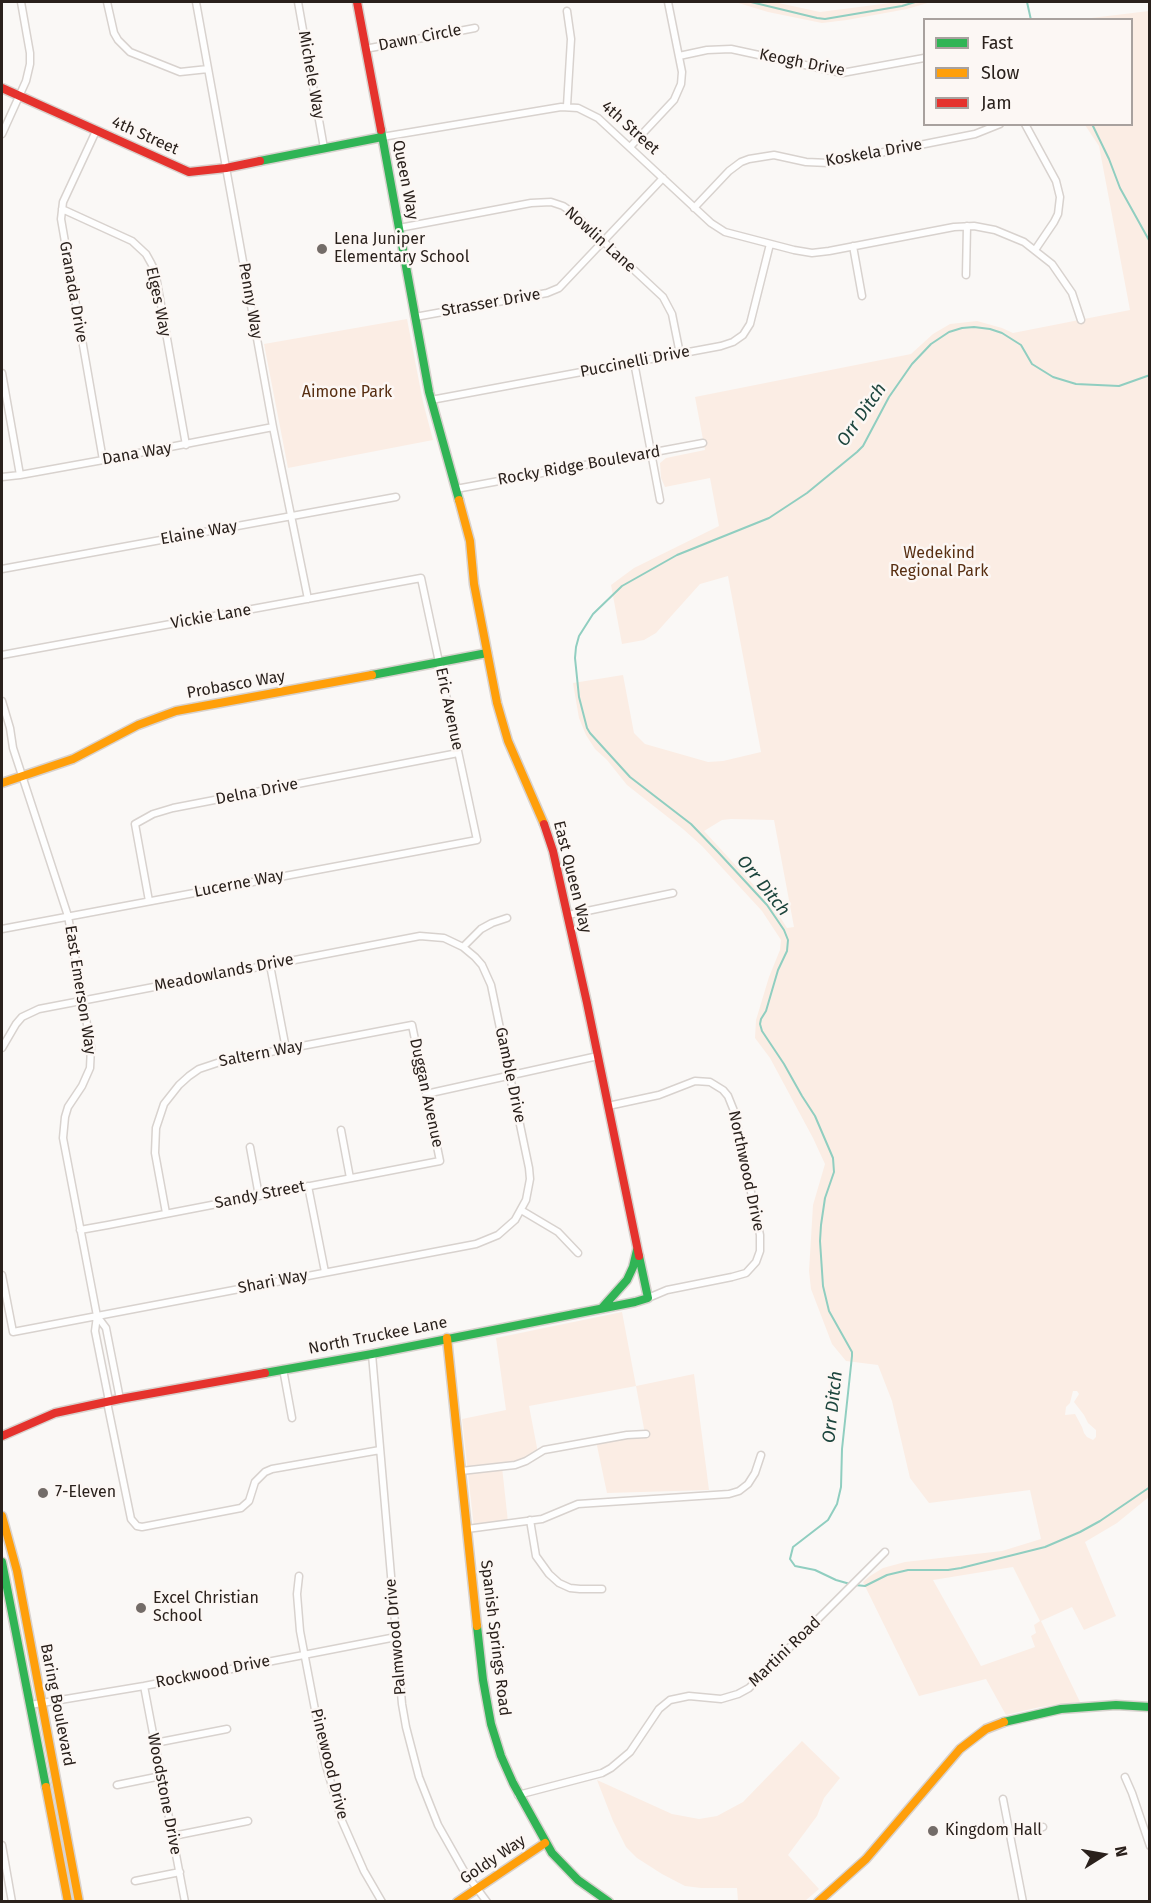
<!DOCTYPE html>
<style>
body{margin:0}
#map{position:relative;width:1151px;height:1903px;overflow:hidden;background:#faf8f6;font-family:"Fira Sans",sans-serif}
canvas{display:block}
.frame{position:absolute;inset:0;border:3px solid #2a211c;pointer-events:none}
.legend{position:absolute;left:923px;top:18px;width:210px;height:108px;box-sizing:border-box;background:#fcf7f4;border:2px solid #a8a19e;margin:0;padding:8px 10px;list-style:none;font-size:18px;color:#2a211c}
.legend li{display:flex;align-items:center;gap:12px;height:30px}
.legend b{width:30px;border:2px solid #a8a19e}
.north{position:absolute;left:1073px;top:1825px;width:60px;height:60px;-webkit-text-stroke:4px #fcf7f4;paint-order:stroke;rotate:79deg;font-size:16px;font-weight:700;line-height:24px;text-align:center;color:#2a211c}
.north::after{content:'';display:block;margin:auto;width:21px;height:27px;background:#2a211c;clip-path:polygon(50% 0,100% 100%,50% 72%,0 100%)}
</style>
<div id="map">
<canvas width="1151" height="1903"></canvas>
<div class="frame"></div>
<ul class="legend">
<li><b style="height:8px;background:#30b455"></b>Fast</li>
<li><b style="height:8px;background:#ff9f0a"></b>Slow</li>
<li><b style="height:8px;background:#e5322d"></b>Jam</li>
</ul>
<div class="north">N</div>
</div>
<script>
const ctx = document.querySelector('canvas').getContext('2d');
ctx.lineJoin = 'round';
function paint(path, color) { ctx.fillStyle = color; ctx.fill(path, 'evenodd'); }
const poly = rows => new Path2D(rows.map(r => 'M' + r).join(''));
function stroke(path, color, width, dash) { ctx.strokeStyle = color; ctx.lineWidth = width; ctx.lineCap = dash ? 'butt' : 'round'; ctx.setLineDash(dash || []); ctx.stroke(path); }
function write(font, color, halo, rows, align = 'center') {
  ctx.font = font + ' "Fira Sans",sans-serif'; ctx.lineWidth = 5; ctx.setLineDash([]); ctx.textBaseline = 'middle'; ctx.strokeStyle = halo; ctx.fillStyle = color; for (const [text, x, y, turn = 0] of rows) {
    ctx.save(); ctx.translate(x, y); ctx.rotate((+turn || 0) * Math.PI / 180); ctx.textAlign = isNaN(turn) ? turn : align; if (halo) ctx.strokeText(text, 0, 0); ctx.fillText(text, 0, 0); ctx.restore();
  }
}
paint(poly([
 [735,2,774,2,820,12,898,2,931,2,907,9,847,20,822,23,768,12],
 [1149,11,1150,1496,1117,1523,1085,1542,1116,1616,1084,1630,1072,1607,1041,1621,1080,1702,1040,1707,1006,1715,986,1679,919,1696,863,1582,870,1576,883,1568,905,1562,1002,1551,1041,1539,1030,1490,929,1503,910,1478,892,1401,878,1365,846,1361,832,1344,811,1289,809,1271,813,1205,825,1164,813,1138,770,1058,755,1038,756,1020,769,977,780,950,781,940,762,911,702,846,683,829,627,785,607,760,595,749,586,735,579,718,573,683,623,675,634,733,645,744,708,762,723,761,761,752,728,576,700,584,656,633,644,640,622,644,611,585,634,568,719,526,710,478,665,487,661,478,660,463,666,458,705,450,695,397,911,354,933,334,950,324,977,321,1002,328,1013,333,1130,310,1099,146,1085,125,1132,124,1132,20,1083,19],
 [731,819,774,820,794,927,787,928,773,906,704,831,722,820],
 [1073,1391,1077,1391,1079,1394,1074,1402,1084,1415,1088,1423,1096,1430,1096,1437,1093,1440,1087,1437,1084,1433,1082,1427,1075,1414,1065,1415,1066,1407,1070,1403],
 [1013,1567,1040,1621,1034,1625,1036,1633,1031,1636,1035,1647,981,1666,933,1580],
 [407,319,423,402,433,440,288,468,264,344],
 [622,1312,636,1386,694,1374,709,1490,607,1493,596,1441,645,1434,636,1386,529,1406,538,1453,526,1461,502,1467,508,1522,474,1528,462,1419,506,1410,496,1338],
 [802,1741,840,1778,824,1798,817,1816,788,1855,819,1889,805,1901,738,1901,737,1888,701,1888,685,1886,662,1874,637,1858,626,1847,613,1821,597,1780,672,1814,699,1819,717,1816,743,1802]
]), '#fbede4');
stroke(poly([
 [751,2,817,18,825,19,902,6,915,2],
 [1027,2,1031,20],
 [1092,124,1109,159,1120,188,1150,242],
 [850,1584,836,1580,815,1570,795,1566,790,1559,793,1547,828,1520,837,1504,841,1487,842,1449,852,1356,852,1352,829,1311,823,1286,820,1241,821,1225,825,1198,834,1172,833,1158,815,1116,802,1096,784,1064,762,1031,760,1024,761,1019,766,1011,778,970,787,951,788,940,784,930,767,905,718,852,691,824,630,777,590,733,587,728,579,697,575,658,576,647,579,636,593,614,622,586,677,555,769,518,807,493,857,452,863,446,889,397,912,364,931,344,949,332,962,328,974,327,990,329,1002,333,1021,345,1032,364,1053,377,1076,384,1119,386,1150,375],
 [855,1585,865,1586,887,1575,908,1570,948,1570,961,1568,1045,1547,1080,1532,1100,1521,1150,1487]
]), '#90cec0', 2);
const street = poly([
 [107,2,114,33,118,40,130,52,180,72,208,69],
 [196,2,273,427,308,599],
 [298,2,324,148],
 [567,11,571,39,567,106],
 [365,49,475,28],
 [679,56,707,50,731,49,842,73,924,58],
 [1025,124,1056,181,1060,197,1058,214,1054,222,1035,250],
 [96,131,63,202,61,219,103,460],
 [2,134,26,81,30,64,30,53,21,2],
 [382,137,561,107,578,108,598,118,711,223,725,232,794,250,812,253,829,251,954,227,974,226,995,230,1024,242,1052,264,1072,293,1081,320],
 [630,147,674,100,681,84,682,72,668,2],
 [694,208,729,171,741,162,749,159,774,155,806,162,829,163,975,134,1000,124],
 [62,209,132,241,146,254,151,263,155,271,186,445],
 [399,228,531,203,551,202,563,206,573,213,663,297,672,314,680,354],
 [853,246,862,296],
 [966,275,967,226],
 [415,317,547,293,559,288,663,178],
 [634,362,660,500],
 [2,373,20,475],
 [431,400,721,346,733,342,743,335,750,324,770,244],
 [2,477,20,475,103,460,273,427],
 [456,489,703,443],
 [2,569,396,497],
 [2,655,421,578,477,840,2,929],
 [2,701,10,728,13,748,68,916,91,1047,90,1068,82,1086,68,1107,65,1117,63,1138,97,1316],
 [149,901,135,824,153,814,173,808,458,753],
 [568,915,673,893],
 [463,947,481,929,492,923,507,918],
 [270,965,286,1049],
 [2,1048,16,1024,22,1017,39,1009,420,936,444,938,463,947,475,957,482,965,491,985,529,1168,530,1179,526,1200,515,1220,498,1235,476,1244,13,1332,2,1275],
 [426,1094,598,1056],
 [608,1106,659,1095,695,1081,710,1082,723,1090,728,1096,734,1111,760,1235,760,1251,756,1262,746,1273,732,1277,667,1290,648,1298],
 [341,1130,350,1178],
 [250,1147,259,1196],
 [308,1186,325,1272],
 [521,1210,558,1232,578,1253],
 [80,1230,108,1225,440,1161,412,1025,223,1061,199,1069,189,1076,179,1085,164,1104,156,1128,155,1153,166,1213],
 [372,1354,402,1704,406,1727,419,1777,438,1825,464,1871,487,1902],
 [283,1369,292,1418],
 [109,1401,95,1331,97,1316,106,1328,120,1399],
 [107,1402,131,1519,137,1526,142,1527,241,1508,249,1501,255,1482,265,1472,272,1469,380,1450],
 [461,1471,515,1465,526,1461,544,1450,627,1435,646,1434],
 [530,1520,536,1556,549,1574,559,1583,570,1588,580,1589,602,1589],
 [467,1529,542,1519,578,1504,729,1494,739,1491,748,1484,755,1473,761,1455],
 [299,1576,297,1594,300,1631,325,1762,342,1821,364,1871,382,1902],
 [144,1686,185,1902],
 [30,1705,144,1686,396,1637],
 [155,1743,227,1729],
 [1125,1777,1132,1793,1150,1846],
 [117,1785,161,1776],
 [518,1795,602,1773,611,1768,630,1752,659,1709,670,1700,689,1696,721,1699,738,1694,749,1688,885,1552],
 [1003,1799,1023,1902],
 [1009,1834,1043,1827],
 [173,1836,248,1821],
 [2,1845,12,1902],
 [135,1881,180,1872]
]);
const fast = poly([
 [381,130,429,392,459,500],
 [260,161,382,137],
 [372,675,487,653],
 [602,1308,627,1280,633,1267,637,1250],
 [265,1373,372,1354,635,1302,648,1298,639,1256],
 [2,1562,46,1787],
 [477,1626,483,1680,491,1724,501,1756,513,1783,552,1853,578,1880,609,1902],
 [1004,1722,1061,1709,1116,1705,1150,1707]
]);
const slow = poly([
 [459,500,470,541,474,584,497,703,508,741,544,824],
 [2,783,73,759,138,725,176,711,372,675],
 [447,1338,477,1626],
 [2,1516,17,1571,79,1902],
 [46,1787,68,1902],
 [457,1902,545,1843],
 [818,1902,866,1859,960,1749,986,1729,1004,1722]
]);
const jam = poly([
 [357,2,381,130],
 [2,88,189,172,226,168,260,161],
 [544,824,553,851,587,1003,639,1256],
 [2,1436,55,1413,120,1399,265,1373]
]);
stroke(street, '#d8d2ce', 9);
stroke(fast, '#d8d2ce', 11);
stroke(slow, '#d8d2ce', 11);
stroke(jam, '#d8d2ce', 11);
stroke(street, '#fefefe', 6);
stroke(fast, '#30b455', 8);
stroke(slow, '#ff9f0a', 8);
stroke(jam, '#e5322d', 8);
for (const [x, y, r, color] of [
 [322,249,6,"#736c68"],
 [43,1493,6,"#736c68"],
 [141,1608,6,"#736c68"],
 [933,1831,6,"#736c68"]
]) { const dot = new Path2D(); dot.arc(x, y, r, 0, 2 * Math.PI); ctx.fillStyle = color; ctx.fill(dot); stroke(dot, '#fcf7f4', 2); }
write('16px', '#2a211c', '#fcf7f4', [
 ["Dawn Circle",420,38,-11],
 ["Keogh Drive",802,63,11],
 ["Michele Way",311,75,80],
 ["4th Street",630,128,42],
 ["4th Street",145,136,24],
 ["Koskela Drive",874,153,-10],
 ["Queen Way",405,180,79],
 ["Nowlin Lane",600,240,42],
 ["Granada Drive",73,292,80],
 ["Penny Way",250,301,80],
 ["Elges Way",158,302,78],
 ["Strasser Drive",491,303,-10],
 ["Puccinelli Drive",635,362,-11],
 ["Dana Way",137,454,-10],
 ["Rocky Ridge Boulevard",579,466,-10],
 ["Elaine Way",199,533,-10],
 ["Vickie Lane",211,617,-10],
 ["Probasco Way",236,685,-10],
 ["Eric Avenue",449,709,78],
 ["Delna Drive",257,792,-11],
 ["East Queen Way",572,877,76],
 ["Lucerne Way",239,884,-11],
 ["Meadowlands Drive",224,973,-11],
 ["East Emerson Way",80,990,81],
 ["Saltern Way",261,1054,-11],
 ["Gamble Drive",510,1075,78],
 ["Duggan Avenue",426,1093,78],
 ["Northwood Drive",746,1171,78],
 ["Sandy Street",260,1195,-11],
 ["Shari Way",273,1282,-11],
 ["North Truckee Lane",378,1336,-11],
 ["Palmwood Drive",396,1637,-95],
 ["Spanish Springs Road",495,1638,83],
 ["Martini Road",785,1652,-44],
 ["Rockwood Drive",213,1672,-11],
 ["Baring Boulevard",57,1705,79],
 ["Pinewood Drive",329,1764,76],
 ["Woodstone Drive",164,1794,79],
 ["Goldy Way",493,1860,-34]
]);
write('16px', '#2a211c', '#fcf7f4', [
 ["Lena Juniper",334,240],
 ["Elementary School",334,258],
 ["7-Eleven",55,1493],
 ["Excel Christian",153,1599],
 ["School",153,1617],
 ["Kingdom Hall",945,1831]
], 'left');
write('16px', '#582f12', '#fcf7f4', [
 ["Aimone Park",347,393],
 ["Wedekind",939,554],
 ["Regional Park",939,572]
]);
write('italic 18px', '#1c453d', '#fcf7f4', [
 ["Orr Ditch",862,415,-55],
 ["Orr Ditch",763,886,51],
 ["Orr Ditch",833,1407,-84]
]);
</script>
